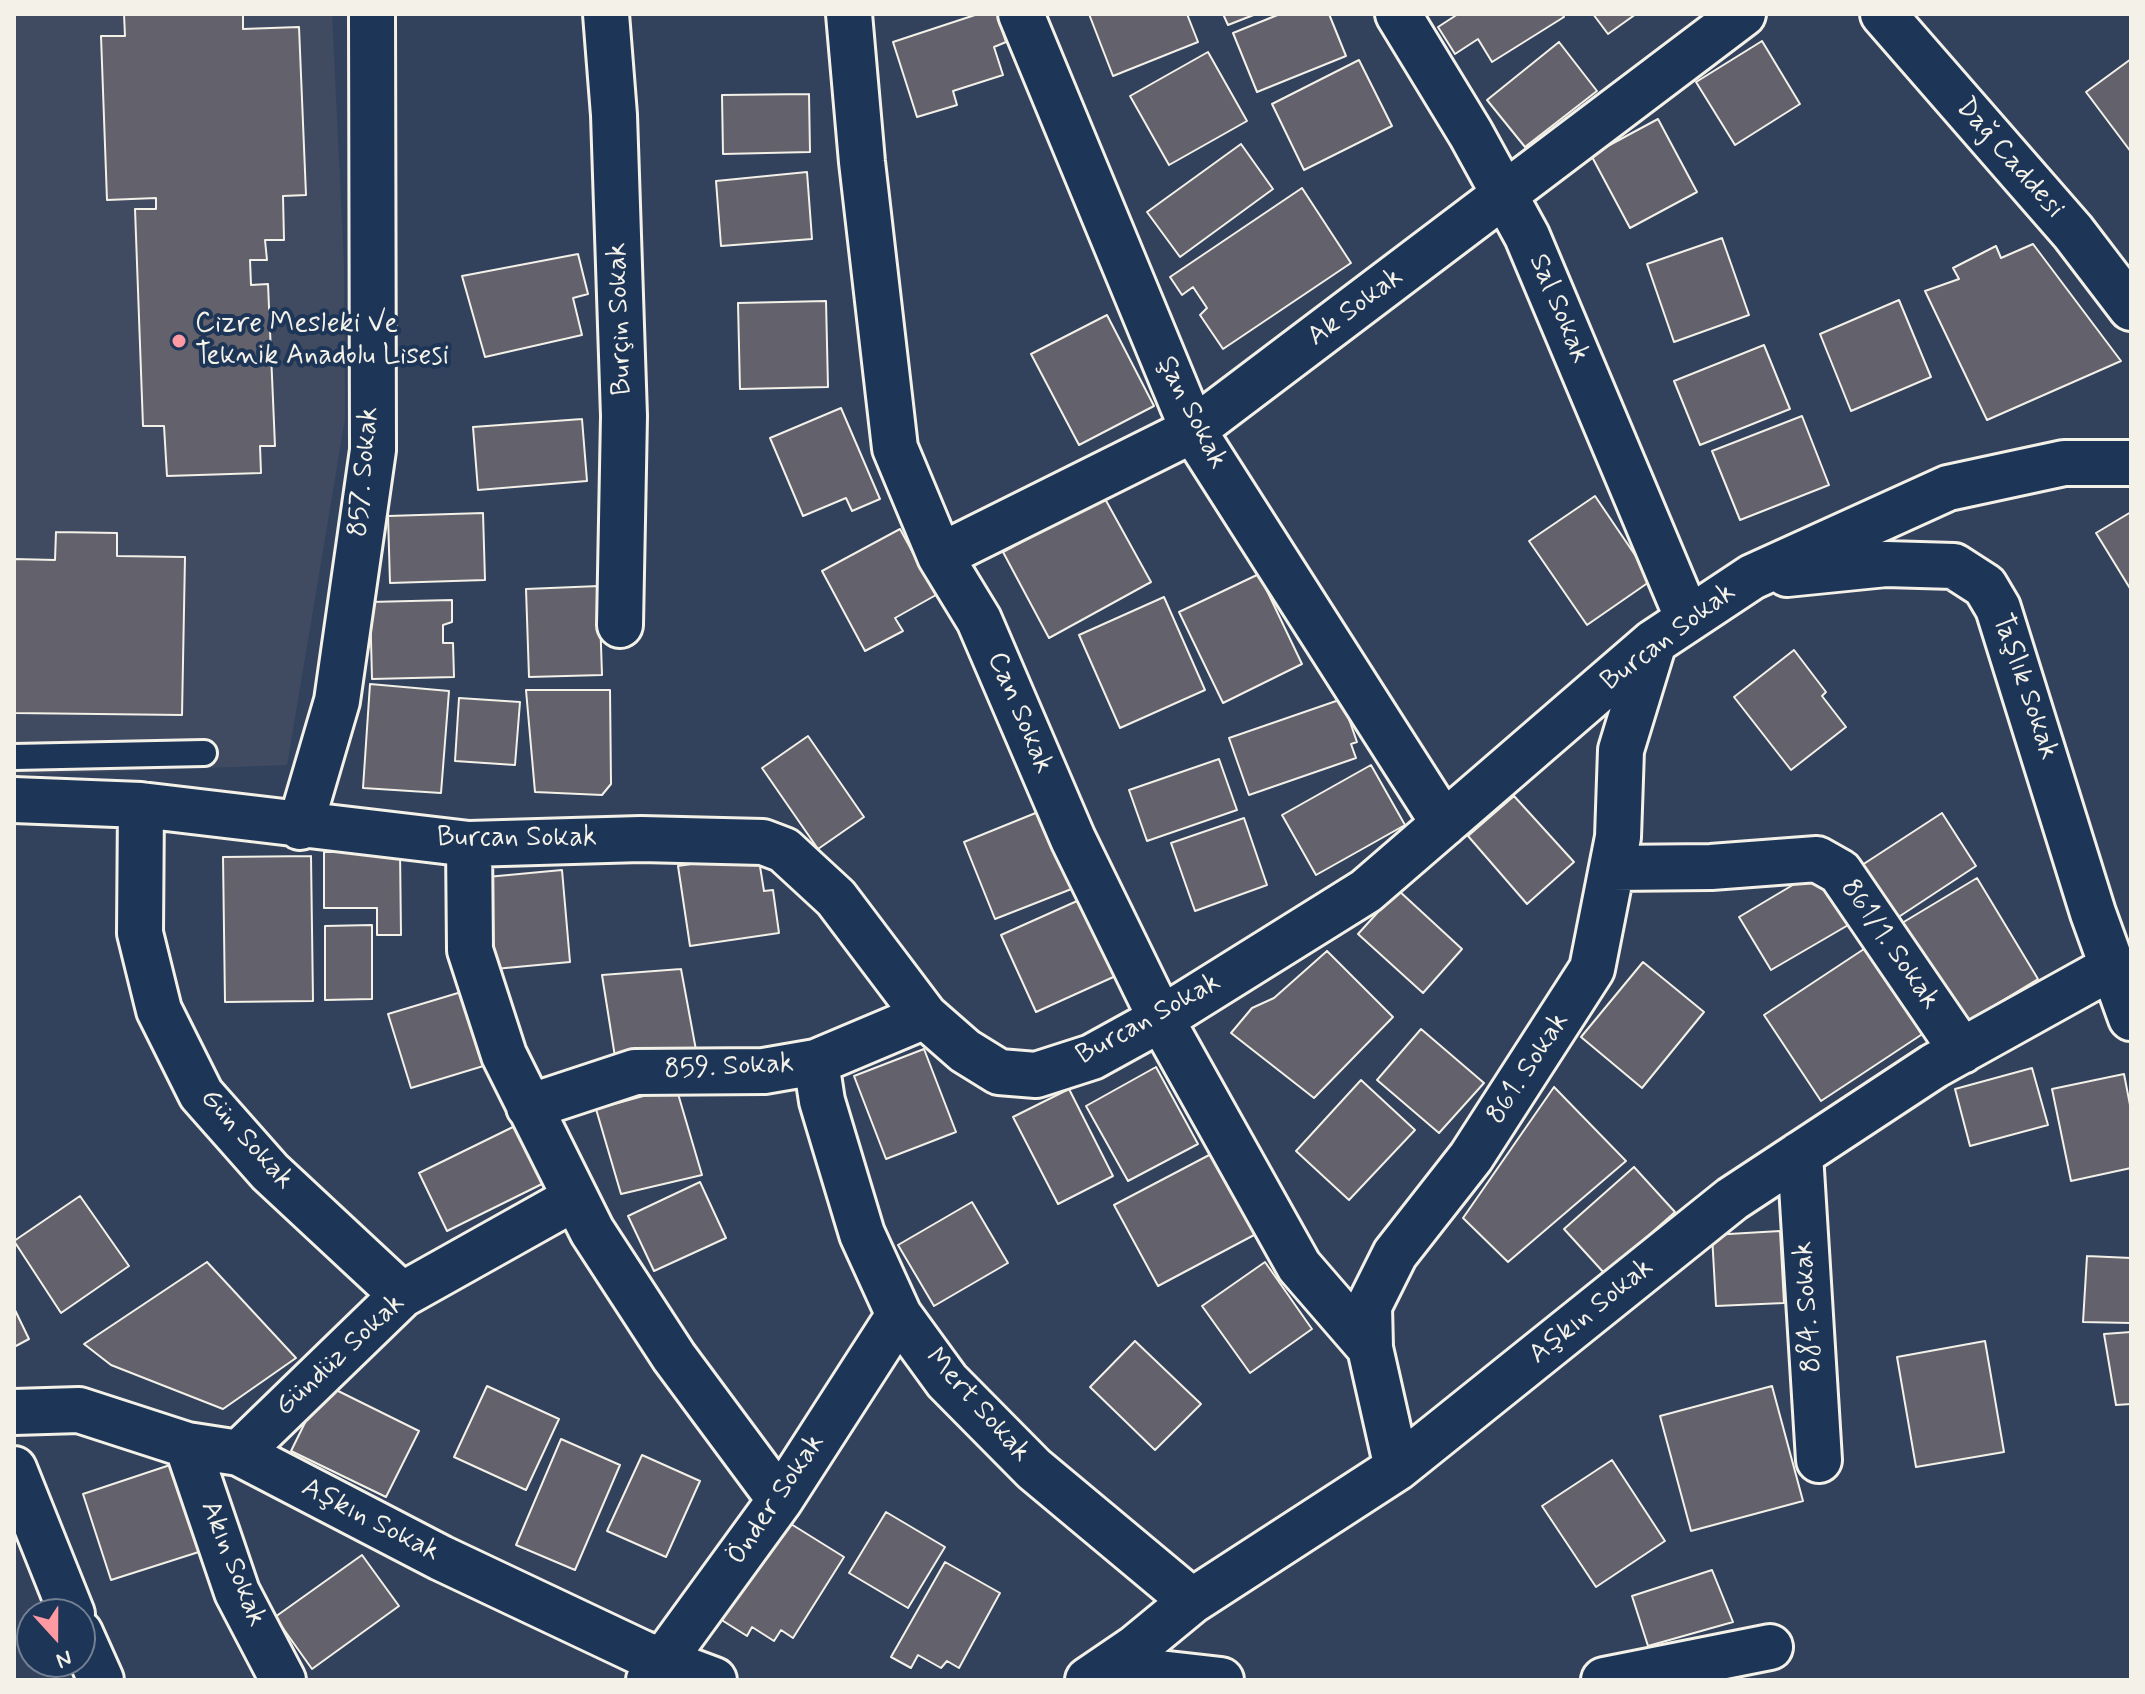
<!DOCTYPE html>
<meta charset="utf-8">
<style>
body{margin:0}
#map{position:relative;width:2145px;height:1694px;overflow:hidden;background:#32425d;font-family:Mynerve,sans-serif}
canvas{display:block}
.frame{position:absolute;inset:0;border:16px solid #f4f1e8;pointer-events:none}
.north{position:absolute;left:16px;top:1598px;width:80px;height:80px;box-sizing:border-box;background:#1d3557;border:2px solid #738091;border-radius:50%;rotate:159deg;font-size:22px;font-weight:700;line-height:32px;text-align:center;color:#f4f1e8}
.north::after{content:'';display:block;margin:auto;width:28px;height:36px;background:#ff9aa2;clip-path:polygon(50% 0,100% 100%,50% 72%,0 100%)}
</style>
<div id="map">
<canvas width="2145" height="1694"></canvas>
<div class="frame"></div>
<div class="north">N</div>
</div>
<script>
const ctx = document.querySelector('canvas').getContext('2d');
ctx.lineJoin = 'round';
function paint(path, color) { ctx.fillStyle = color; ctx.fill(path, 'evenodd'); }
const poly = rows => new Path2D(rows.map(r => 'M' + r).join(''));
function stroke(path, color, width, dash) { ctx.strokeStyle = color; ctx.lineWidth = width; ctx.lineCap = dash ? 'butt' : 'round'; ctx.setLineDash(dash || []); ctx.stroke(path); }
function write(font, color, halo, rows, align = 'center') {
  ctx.font = font + ' Mynerve,sans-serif'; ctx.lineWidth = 8; ctx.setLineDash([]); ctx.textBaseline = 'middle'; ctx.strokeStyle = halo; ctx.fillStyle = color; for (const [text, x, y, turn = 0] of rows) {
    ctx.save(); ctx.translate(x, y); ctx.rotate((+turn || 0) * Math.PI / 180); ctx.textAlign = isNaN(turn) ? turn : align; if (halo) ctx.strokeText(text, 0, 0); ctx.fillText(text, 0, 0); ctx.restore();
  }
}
paint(poly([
 [14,14,332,14,344,264,345,419,287,765,14,775]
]), '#404b62');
const building = poly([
 [124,14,243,14,243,29,299,27,306,195,283,196,284,240,265,240,267,260,250,260,251,285,268,284,275,446,260,446,261,473,167,476,164,426,143,426,135,209,156,209,156,198,107,200,101,36,125,36,124,14],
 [978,14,997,14,1006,42,994,47,1003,75,953,91,957,105,917,117,893,42,978,14],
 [1089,14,1187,14,1198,42,1113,76,1089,14],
 [1223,14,1256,14,1228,25,1223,14],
 [1280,14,1329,14,1346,56,1257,92,1233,33,1280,14],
 [1458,14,1562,14,1564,17,1492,62,1478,39,1455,54,1438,27,1458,14],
 [1593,14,1636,14,1608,34,1593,14],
 [1762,41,1800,104,1735,145,1696,82,1762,41],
 [1559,42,1597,91,1525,147,1487,100,1559,42],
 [1208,52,1247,121,1169,165,1130,96,1208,52],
 [2131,59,2131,152,2086,92,2131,59],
 [1359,60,1392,126,1304,170,1272,104,1359,60],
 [809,94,810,152,723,154,722,95,809,94],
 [1658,119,1697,192,1630,228,1591,155,1658,119],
 [1241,144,1273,189,1180,257,1147,212,1241,144],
 [807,172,812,239,721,246,716,181,807,172],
 [1302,188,1351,263,1223,349,1200,315,1207,308,1193,287,1182,295,1170,277,1302,188],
 [1722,238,1749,315,1674,342,1647,264,1722,238],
 [2033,244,2121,361,1987,420,1925,291,1959,279,1953,268,1996,246,2001,258,2033,244],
 [578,254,588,294,573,298,582,335,485,357,462,276,578,254],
 [1899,300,1931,377,1851,411,1820,334,1899,300],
 [826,301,828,387,740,389,738,303,826,301],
 [1107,315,1154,406,1079,445,1031,354,1107,315],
 [1764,345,1790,409,1700,445,1674,381,1764,345],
 [841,408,880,499,852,511,846,498,803,516,770,438,841,408],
 [1802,416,1829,485,1740,520,1712,451,1802,416],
 [582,419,587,481,478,490,473,427,582,419],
 [1595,496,1652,580,1587,625,1529,541,1595,496],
 [1104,497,1151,582,1049,638,1003,552,1104,497],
 [2131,512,2131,590,2096,533,2131,512],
 [483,513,485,580,390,583,388,516,483,513],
 [900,529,936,595,895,618,903,631,865,651,822,571,900,529],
 [56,532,117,533,117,556,185,557,182,715,14,713,14,559,55,560,56,532],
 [1259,574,1302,664,1223,703,1179,612,1259,574],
 [599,586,602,675,529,677,526,589,599,586],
 [1164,597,1205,690,1120,728,1079,635,1164,597],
 [452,600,452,622,443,625,443,643,453,643,454,677,372,679,370,602,452,600],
 [1794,650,1826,692,1822,696,1846,727,1791,770,1734,697,1794,650],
 [370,684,449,691,441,793,363,788,370,684],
 [526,690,610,690,611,784,602,795,535,792,526,690],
 [459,698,520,702,515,765,455,761,459,698],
 [1342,699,1357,742,1351,744,1356,758,1249,795,1229,738,1342,699],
 [808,736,864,817,818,849,762,768,808,736],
 [1219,759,1237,810,1147,841,1129,790,1219,759],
 [1371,765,1405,825,1316,875,1282,815,1371,765],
 [1514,796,1574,862,1527,904,1468,836,1514,796],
 [1043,810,1074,888,995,919,964,842,1043,810],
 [1942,813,1976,866,1894,920,1859,867,1942,813],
 [1244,818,1267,885,1195,911,1171,843,1244,818],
 [400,851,401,935,377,935,377,908,324,908,324,852,400,851],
 [758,854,764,891,773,890,779,933,690,946,678,866,758,854],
 [311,856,313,1001,225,1002,223,857,311,856],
 [562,870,570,962,495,969,487,877,562,870],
 [1818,870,1850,924,1771,970,1739,917,1818,870],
 [1977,878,2038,979,1959,1027,1897,926,1977,878],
 [1398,890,1462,949,1423,993,1358,934,1398,890],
 [1086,897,1120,974,1036,1012,1001,935,1086,897],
 [372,925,372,999,325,1000,325,926,372,925],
 [1867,947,1924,1033,1821,1101,1764,1015,1867,947],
 [1327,951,1393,1017,1314,1098,1231,1033,1252,1008,1274,998,1327,951],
 [1643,962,1704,1012,1642,1088,1581,1037,1643,962],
 [681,969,696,1050,615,1057,602,975,681,969],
 [468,990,490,1064,411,1088,388,1014,468,990],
 [1421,1029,1484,1083,1439,1133,1377,1080,1421,1029],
 [924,1049,956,1132,886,1159,854,1076,924,1049],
 [1156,1067,1198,1144,1128,1181,1086,1106,1156,1067],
 [2032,1068,2048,1125,1970,1146,1955,1089,2032,1068],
 [2124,1074,2131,1110,2131,1168,2071,1181,2052,1089,2124,1074],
 [1361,1080,1415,1130,1349,1200,1296,1151,1361,1080],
 [676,1087,702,1175,621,1194,596,1109,676,1087],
 [1554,1087,1626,1161,1508,1262,1463,1218,1554,1087],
 [1069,1089,1113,1176,1058,1204,1013,1117,1069,1089],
 [515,1126,544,1183,447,1231,419,1173,515,1126],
 [1213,1153,1256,1234,1158,1286,1114,1205,1213,1153],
 [1634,1167,1675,1212,1605,1274,1564,1229,1634,1167],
 [700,1182,726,1238,654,1271,628,1216,700,1182],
 [80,1196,129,1266,61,1313,14,1241,80,1196],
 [972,1202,1008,1263,934,1306,898,1245,972,1202],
 [1780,1231,1784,1303,1716,1306,1712,1235,1780,1231],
 [2087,1256,2131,1258,2131,1323,2083,1322,2087,1256],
 [207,1262,296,1358,223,1409,111,1365,84,1344,207,1262],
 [1265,1262,1312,1329,1250,1373,1202,1306,1265,1262],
 [14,1308,29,1339,14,1347,14,1308],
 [2131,1332,2131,1404,2116,1405,2104,1334,2131,1332],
 [1135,1341,1201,1404,1155,1450,1090,1387,1135,1341],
 [1985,1341,2004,1452,1916,1467,1897,1357,1985,1341],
 [324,1384,419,1431,386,1497,291,1451,324,1384],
 [487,1386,559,1419,526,1490,454,1457,487,1386],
 [1772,1386,1803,1501,1691,1531,1660,1416,1772,1386],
 [561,1439,620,1465,575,1570,516,1545,561,1439],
 [642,1455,700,1481,666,1557,607,1531,642,1455],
 [1612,1460,1665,1541,1596,1587,1542,1506,1612,1460],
 [176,1463,205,1550,111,1580,83,1494,176,1463],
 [886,1512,945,1547,908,1608,849,1573,886,1512],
 [783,1519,844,1557,793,1638,781,1630,774,1641,752,1627,747,1636,720,1619,783,1519],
 [362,1555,399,1606,312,1669,275,1617,362,1555],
 [945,1562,1000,1593,959,1668,947,1661,941,1668,918,1655,911,1668,891,1657,945,1562],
 [1712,1570,1733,1622,1648,1646,1632,1596,1712,1570]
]);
paint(building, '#62616c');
stroke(building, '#f4f1e8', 2);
const lane = poly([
 [14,757,204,753]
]);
const street = poly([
 [606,14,614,115,624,416,620,625],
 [849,14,862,162,895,448,940,556,979,620,1073,839,1161,1019,1299,1266,1370,1348],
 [1021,14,1193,430,1444,824],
 [1398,14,1471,134,1527,236,1688,619],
 [940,556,1193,430,1743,14],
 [1787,574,1886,564,1954,566,1985,586,1998,608,2093,913,2131,1018],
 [14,800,141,805,469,844,641,839,763,842,784,850,836,898,925,1016,965,1051,999,1072,1036,1075,1092,1057,1161,1019,1366,891,1654,642,1752,577,1948,488,2064,463,2131,463],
 [141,805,140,933,159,1010,201,1094,270,1172,402,1295],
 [300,827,337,701,373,450,372,14],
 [469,844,470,950,504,1055,592,1231,674,1357,780,1500],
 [1612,868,1711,867,1817,859,1840,872,1962,1051],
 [816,1062,822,1101,862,1234,899,1315,947,1381,1034,1469,1192,1601],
 [529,1107,635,1072,764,1071,816,1062,925,1016],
 [1800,1154,1819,1460],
 [14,1412,79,1410,187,1445,239,1453,441,1558,642,1653,714,1680],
 [187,1445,237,1592,283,1680],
 [239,1453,402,1295,575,1198],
 [1397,1468,1370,1348,1369,1306,1395,1254,1471,1157,1592,969,1618,837,1621,750,1654,642],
 [14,1469,72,1614],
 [80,1633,101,1680],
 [1107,1667,1221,1680],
 [649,1680,780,1500,899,1315],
 [1088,1680,1135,1648,1192,1601,1397,1468,1732,1199,1934,1066,2112,967],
 [1604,1680,1770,1647]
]);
const secondary = poly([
 [1883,14,2073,232,2131,308]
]);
stroke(lane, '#f4f1e8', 30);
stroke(street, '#f4f1e8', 50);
stroke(secondary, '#f4f1e8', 50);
stroke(lane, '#1d3557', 24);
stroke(street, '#1d3557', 44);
stroke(secondary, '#1d3557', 44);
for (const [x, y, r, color] of [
 [179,341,8,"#ff9aa2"]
]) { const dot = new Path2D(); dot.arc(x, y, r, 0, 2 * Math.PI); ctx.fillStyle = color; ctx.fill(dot); stroke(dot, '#1d3557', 3); }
write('28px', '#f4f1e8', '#1d3557', [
 ["Dağ Caddesi",2009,159,49],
 ["Ak Sokak",1356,308,-37],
 ["Sal Sokak",1558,309,67],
 ["Burçin Sokak",621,319,-92],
 ["Şan Sokak",1191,413,63],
 ["857. Sokak",365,472,-85],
 ["Burcan Sokak",1669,638,-37],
 ["Taşlık Sokak",2024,687,71],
 ["Can Sokak",1019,713,67],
 ["Burcan Sokak",517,839],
 ["861/1. Sokak",1889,945,55],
 ["Burcan Sokak",1149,1020,-29],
 ["859. Sokak",729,1068,-3],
 ["861. Sokak",1529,1069,-57],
 ["Gün Sokak",246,1140,48],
 ["884. Sokak",1809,1307,-94],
 ["Aşkın Sokak",1592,1312,-39],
 ["Gündüz Sokak",341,1356,-43],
 ["Mert Sokak",977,1406,48],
 ["Önder Sokak",777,1500,-56],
 ["Aşkın Sokak",370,1521,27],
 ["Akın Sokak",232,1564,68]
]);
write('28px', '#f4f1e8', '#1d3557', [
 ["Cizre Mesleki Ve",195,325],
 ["Teknik Anadolu Lisesi",195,357]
], 'left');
</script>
